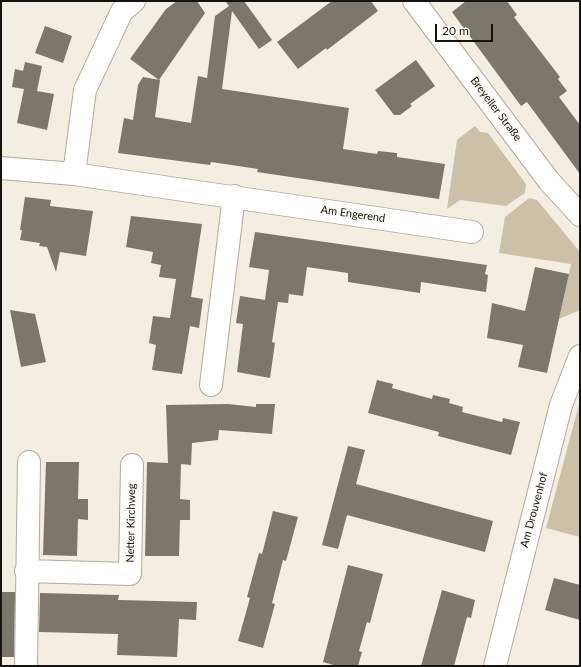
<!DOCTYPE html>
<meta charset="utf-8">
<style>
body{margin:0}
#map{position:relative;width:581px;height:667px;overflow:hidden;background:#f4eee2;font-family:Lato,sans-serif}
canvas{display:block}
.frame{position:absolute;inset:0;border:2px solid #15130f;pointer-events:none}
.scale{position:absolute;left:435px;top:24px;width:58px;height:18px;box-sizing:border-box;border:2px solid #15130f;border-top:0;padding-left:5px;font-size:12px;line-height:14px;white-space:nowrap;color:#15130f;-webkit-text-stroke:3px #fefcf7;paint-order:stroke}
</style>
<div id="map">
<canvas width="581" height="667"></canvas>
<div class="frame"></div>
<div class="scale">20 m</div>
</div>
<script>
const ctx = document.querySelector('canvas').getContext('2d');
ctx.lineJoin = 'round';
function paint(path, color) { ctx.fillStyle = color; ctx.fill(path, 'evenodd'); }
const poly = rows => new Path2D(rows.map(r => 'M' + r).join(''));
function stroke(path, color, width, dash) { ctx.strokeStyle = color; ctx.lineWidth = width; ctx.lineCap = dash ? 'butt' : 'round'; ctx.setLineDash(dash || []); ctx.stroke(path); }
function write(font, color, halo, rows, align = 'center') {
  ctx.font = font + ' Lato,sans-serif'; ctx.lineWidth = 3.5; ctx.setLineDash([]); ctx.textBaseline = 'middle'; ctx.strokeStyle = halo; ctx.fillStyle = color; for (const [text, x, y, turn = 0] of rows) {
    ctx.save(); ctx.translate(x, y); ctx.rotate((+turn || 0) * Math.PI / 180); ctx.textAlign = isNaN(turn) ? turn : align; if (halo) ctx.strokeText(text, 0, 0); ctx.fillText(text, 0, 0); ctx.restore();
  }
}
paint(poly([
 [475,126,480,132,488,133,526,184,525,193,506,206,460,200,447,209,457,140],
 [529,198,537,200,580,252,580,310,559,319,571,264,499,253,505,217],
 [580,401,580,537,546,528]
]), '#ccc0a6');
paint(poly([
 [177,1,197,1,205,13,159,80,130,59,166,9],
 [225,1,244,1,272,40,259,49,232,11,222,89,349,108,343,149,377,154,378,151,397,153,397,157,445,164,439,199,257,172,258,169,211,162,210,165,118,153,124,118,133,120,138,85,143,77,160,80,155,117,191,123,198,76,207,78,215,16,229,6],
 [332,1,371,1,378,11,327,50,326,48,298,69,277,42],
 [466,1,507,1,517,15,514,17,560,77,558,79,567,91,559,97,580,125,580,174,527,102,521,106,452,12],
 [45,26,72,36,63,63,35,53],
 [416,60,435,86,410,104,412,106,400,115,394,115,375,90],
 [25,62,42,66,37,91,54,94,47,130,17,123,24,89,12,87,15,69,23,71],
 [25,197,51,200,50,206,93,211,86,256,60,252,56,272,47,247,39,246,40,243,20,240,22,230,20,230],
 [131,216,202,224,191,297,203,299,199,328,190,326,182,374,152,370,156,345,149,343,153,316,170,318,176,279,159,277,161,265,151,263,153,252,126,247],
 [255,232,487,265,485,274,488,275,486,292,421,282,420,293,348,282,348,273,307,267,303,296,289,294,288,303,278,302,272,342,275,343,270,378,237,372,243,324,236,323,240,296,272,301,265,300,269,270,249,267],
 [535,267,569,274,547,373,518,367,523,345,487,338,492,303,525,311],
 [10,310,35,314,46,362,21,367],
 [377,380,393,384,392,388,432,399,433,395,450,399,449,403,463,407,462,412,502,422,503,418,520,422,511,455,438,436,439,432,368,413],
 [228,404,256,407,256,404,275,404,272,434,219,430,218,440,192,443,191,465,181,464,180,499,190,500,190,520,180,520,179,556,145,556,147,462,168,463,166,405],
 [348,446,365,450,356,484,493,521,485,552,347,515,338,549,322,545],
 [46,462,79,462,78,499,88,499,88,520,78,519,77,556,43,555],
 [273,511,298,517,286,561,283,560,272,603,275,604,263,648,238,641,250,598,247,597,259,553,262,554],
 [348,565,383,574,370,623,367,622,359,651,362,652,358,666,337,666,323,662],
 [554,578,580,585,580,620,545,610],
 [442,590,475,600,471,618,467,617,454,666,421,666],
 [1,592,15,592,14,657,1,657],
 [40,593,119,595,118,600,197,602,196,620,179,619,177,657,117,655,118,634,39,632]
]), '#7c766b');
const street = poly([
 [414,1,549,181,580,215],
 [1,168,74,174,472,232],
 [74,174,85,90,122,11,134,1],
 [211,385,234,196],
 [26,571,130,574,132,465],
 [26,666,29,462],
 [495,666,561,405,580,356]
]);
stroke(street, '#b0aa9e', 24);
stroke(street, '#fff', 22);
write('11px', '#15130f', '#fefcf7', [
 ["Breyeller Straße",496,109,53],
 ["Am Engerend",353,214,8],
 ["Am Drouvenhof",534,510,-75],
 ["Netter Kirchweg",131,523,-89]
]);
</script>
